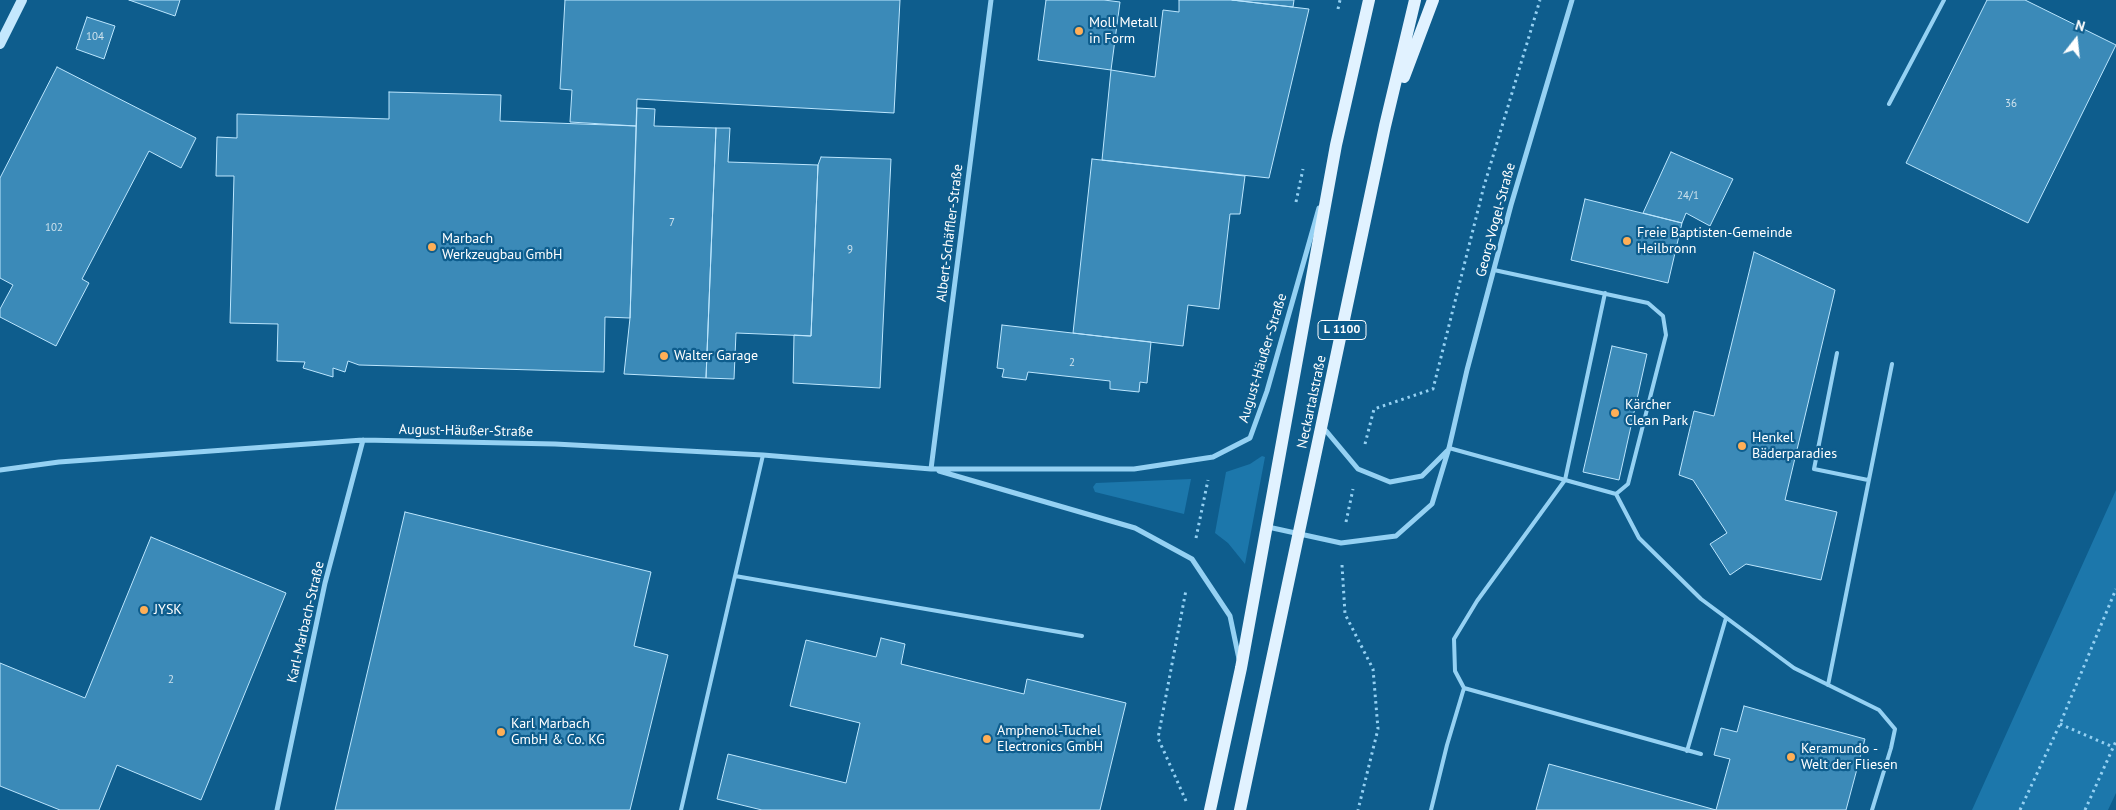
<!DOCTYPE html>
<meta charset="utf-8">
<style>
body{margin:0}
#map{position:relative;width:2116px;height:810px;overflow:hidden;background:#0e5d8d;font-family:"PT Sans",sans-serif}
canvas{display:block}
.north{position:absolute;left:2051px;top:15px;width:50px;height:50px;-webkit-text-stroke:4px #0e5d8d;paint-order:stroke;rotate:16deg;font-size:14px;font-weight:700;line-height:20px;text-align:center;color:#fff}
.north::after{content:'';display:block;margin:auto;width:18px;height:22px;background:#fff;clip-path:polygon(50% 0,100% 100%,50% 72%,0 100%)}
</style>
<div id="map">
<canvas width="2116" height="810"></canvas>
<div class="north">N</div>
</div>
<script>
const ctx = document.querySelector('canvas').getContext('2d');
ctx.lineJoin = 'round';
function paint(path, color) { ctx.fillStyle = color; ctx.fill(path, 'evenodd'); }
const poly = rows => new Path2D(rows.map(r => 'M' + r).join(''));
function stroke(path, color, width, dash) { ctx.strokeStyle = color; ctx.lineWidth = width; ctx.lineCap = dash ? 'butt' : 'round'; ctx.setLineDash(dash || []); ctx.stroke(path); }
function write(font, color, halo, rows, align = 'center') {
  ctx.font = font + ' "PT Sans",sans-serif'; ctx.lineWidth = 4.5; ctx.setLineDash([]); ctx.textBaseline = 'middle'; ctx.strokeStyle = halo; ctx.fillStyle = color; for (const [text, x, y, turn = 0] of rows) {
    ctx.save(); ctx.translate(x, y); ctx.rotate((+turn || 0) * Math.PI / 180); ctx.textAlign = isNaN(turn) ? turn : align; if (halo) ctx.strokeText(text, 0, 0); ctx.fillText(text, 0, 0); ctx.restore();
  }
}
paint(poly([
 [1262,456,1265,457,1245,564,1228,543,1215,533,1226,472,1250,464],
 [1191,479,1184,514,1095,492,1093,487,1096,483],
 [2116,490,2116,793,2108,810,1972,810]
]), '#1c77ab');
const building = poly([
 [129,0,180,0,175,16,129,0],
 [565,0,900,0,894,113,637,99,636,126,570,122,572,90,560,89,565,0],
 [1046,0,1104,0,1120,2,1111,70,1038,60,1046,0],
 [1179,0,1232,0,1309,9,1269,178,1102,160,1111,70,1155,77,1163,10,1179,12,1179,0],
 [1232,0,1294,0,1293,7,1232,0],
 [1987,0,2025,0,2116,45,2028,223,1906,163,1987,0],
 [87,17,115,26,104,59,76,49,87,17],
 [57,67,196,138,181,168,149,151,82,279,89,283,56,346,0,317,0,309,13,285,0,278,0,178,57,67],
 [389,92,501,95,500,121,636,126,630,318,605,317,604,372,359,365,348,361,345,372,333,368,333,377,303,368,305,362,277,361,278,324,230,323,234,176,216,176,217,137,237,138,237,114,389,119,389,92],
 [637,108,655,109,654,126,716,128,706,378,624,374,630,318,637,108],
 [716,128,730,128,728,162,818,165,811,336,736,333,734,379,706,378,716,128],
 [1671,152,1733,179,1710,226,1686,213,1682,223,1643,213,1671,152],
 [821,157,891,159,880,388,793,383,794,335,811,336,818,165,821,157],
 [1092,159,1245,176,1240,214,1230,214,1219,309,1188,305,1183,346,1073,333,1092,159],
 [1585,199,1682,223,1668,283,1571,260,1585,199],
 [1754,252,1835,290,1785,500,1837,512,1821,580,1746,564,1730,575,1710,544,1727,533,1693,480,1679,475,1694,411,1714,416,1754,252],
 [1002,325,1151,342,1147,383,1140,382,1139,392,1110,389,1110,381,1028,372,1026,380,1002,377,1004,369,997,368,1002,325],
 [1612,346,1647,354,1619,480,1583,472,1612,346],
 [405,512,651,572,634,646,668,655,630,810,335,810,405,512],
 [151,537,286,593,201,800,117,765,99,810,60,810,0,786,0,663,85,698,151,537],
 [881,638,905,644,901,664,1024,694,1027,679,1126,703,1100,810,762,810,717,799,728,754,846,783,860,723,790,706,806,640,876,657,881,638],
 [1744,706,1865,739,1846,810,1536,810,1549,764,1716,810,1730,759,1714,755,1721,728,1737,732,1744,706]
]);
paint(building, '#3b8ab8');
stroke(building, '#bce6fe', 1);
stroke(poly([
 [1338,9,1340,0],
 [1296,202,1303,169],
 [1365,444,1374,409,1433,389,1484,186,1540,0],
 [1346,522,1353,489],
 [1196,538,1208,480],
 [1342,565,1345,614,1373,669,1378,729,1358,810],
 [2060,724,2113,747],
 [1186,801,1158,738,1186,590],
 [2020,810,2060,724,2116,589],
 [2085,810,2116,741]
]), '#95d1f3', 3, [2.5, 4]);
stroke(poly([
 [1889,104,1944,0],
 [1605,293,1565,480,1477,601,1454,639,1455,671,1464,688,1701,754],
 [1837,353,1814,469,1868,480],
 [1449,448,1616,494,1628,484,1666,335,1663,316,1648,303,1494,270],
 [1616,494,1639,538,1701,599,1794,668,1879,710,1895,729,1891,748,1872,810],
 [735,576,1082,636],
 [1828,685,1892,364],
 [1687,751,1726,618],
 [681,810,763,455],
 [1431,810,1447,745,1464,688]
]), '#95d1f3', 4);
stroke(poly([
 [1322,426,1358,469,1390,482,1422,476,1447,451],
 [931,469,991,0],
 [0,470,59,462,363,440,555,444,763,455,931,469,1134,469,1213,457,1250,438,1267,391,1319,208],
 [939,471,1135,528,1192,559,1230,616,1239,659],
 [1268,527,1341,543,1396,536,1432,504,1449,448,1467,370,1511,205,1572,0],
 [277,810,325,583,363,440]
]), '#95d1f3', 5);
stroke(poly([
 [0,44,22,0]
]), '#c4e7fd', 10);
stroke(poly([
 [1404,77,1433,0],
 [1210,810,1241,668,1336,145,1369,0],
 [1240,810,1385,126,1415,0]
]), '#e1f2ff', 12);
for (const [x, y, r, color] of [
 [1079,31,5,"#ffaf57"],
 [1627,241,5,"#ffaf57"],
 [432,247,5,"#ffaf57"],
 [664,356,5,"#ffaf57"],
 [1615,413,5,"#ffaf57"],
 [1742,446,5,"#ffaf57"],
 [144,610,5,"#ffaf57"],
 [501,732,5,"#ffaf57"],
 [987,739,5,"#ffaf57"],
 [1791,757,5,"#ffaf57"]
]) { const dot = new Path2D(); dot.arc(x, y, r, 0, 2 * Math.PI); ctx.fillStyle = color; ctx.fill(dot); stroke(dot, '#0e5d8d', 2); }
write('11px', '#cee2ed', null, [
 ["104",95,37],
 ["36",2011,104],
 ["24/1",1688,196],
 ["7",672,223],
 ["102",54,228],
 ["9",850,250],
 ["2",1072,363],
 ["2",171,680]
]);
for (const [x, y, w] of [
 [1342,330,48]
]) { const box = new Path2D(); box.roundRect(x - w / 2, y - 9.5, w, 19, 4); ctx.fillStyle = '#0e5d8d'; ctx.fill(box); stroke(box, '#fff', 1); }
write('bold 12px', '#fff', null, [
 ["L 1100",1342,330]
]);
write('14px', '#fff', '#0e5d8d', [
 ["Moll Metall",1089,23],
 ["in Form",1089,39],
 ["Freie Baptisten-Gemeinde",1637,233],
 ["Heilbronn",1637,249],
 ["Marbach",442,239],
 ["Werkzeugbau GmbH",442,255],
 ["Walter Garage",674,356],
 ["Kärcher",1625,405],
 ["Clean Park",1625,421],
 ["Henkel",1752,438],
 ["Bäderparadies",1752,454],
 ["JYSK",154,610],
 ["Karl Marbach",511,724],
 ["GmbH & Co. KG",511,740],
 ["Amphenol-Tuchel",997,731],
 ["Electronics GmbH",997,747],
 ["Keramundo -",1801,749],
 ["Welt der Fliesen",1801,765]
], 'left');
write('14px', '#fff', '#0e5d8d', [
 ["Georg-Vogel-Straße",1496,220,-75],
 ["Albert-Schäffler-Straße",950,233,-83],
 ["August-Häußer-Straße",1263,358,-73],
 ["Neckartalstraße",1312,402,-78],
 ["August-Häußer-Straße",466,431,1],
 ["Karl-Marbach-Straße",306,622,-77]
]);
</script>
